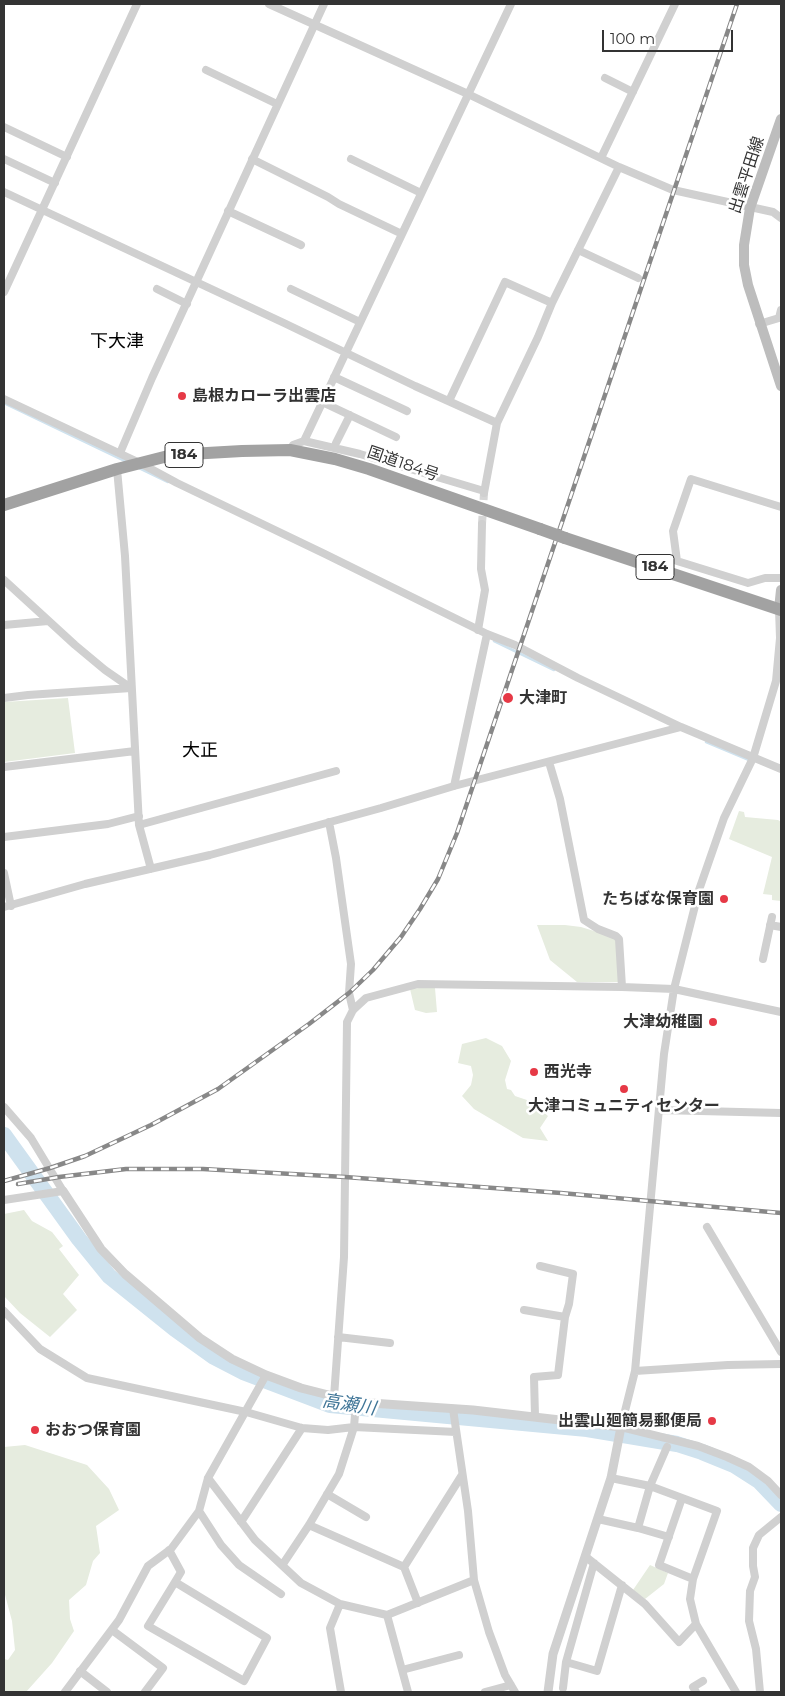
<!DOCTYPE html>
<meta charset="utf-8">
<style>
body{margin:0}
#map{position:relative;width:785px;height:1696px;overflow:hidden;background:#fff;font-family:Montserrat,sans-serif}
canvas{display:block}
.frame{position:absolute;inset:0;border:5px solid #333;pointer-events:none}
.scale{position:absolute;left:602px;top:30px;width:131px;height:22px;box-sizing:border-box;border:2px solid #333;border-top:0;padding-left:6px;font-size:15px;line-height:18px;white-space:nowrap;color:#333;-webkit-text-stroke:4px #fff;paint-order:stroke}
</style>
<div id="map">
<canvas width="785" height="1696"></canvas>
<div class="frame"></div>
<div class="scale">100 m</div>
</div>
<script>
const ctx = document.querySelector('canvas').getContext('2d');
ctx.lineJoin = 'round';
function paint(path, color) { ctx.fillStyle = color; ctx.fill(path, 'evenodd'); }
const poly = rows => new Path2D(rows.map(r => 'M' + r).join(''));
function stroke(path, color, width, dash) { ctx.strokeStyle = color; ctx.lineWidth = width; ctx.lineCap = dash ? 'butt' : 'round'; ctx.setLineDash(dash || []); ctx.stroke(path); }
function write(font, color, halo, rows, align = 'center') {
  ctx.font = font + ' Montserrat,"Noto Sans JP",sans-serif'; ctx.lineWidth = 5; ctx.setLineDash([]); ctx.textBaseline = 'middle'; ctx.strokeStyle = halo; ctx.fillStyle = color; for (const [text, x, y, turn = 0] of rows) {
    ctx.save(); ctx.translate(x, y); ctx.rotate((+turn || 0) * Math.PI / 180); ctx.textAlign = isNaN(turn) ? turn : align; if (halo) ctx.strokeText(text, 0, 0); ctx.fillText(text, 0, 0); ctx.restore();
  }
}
paint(poly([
 [68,698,75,753,4,762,4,702],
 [739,811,744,812,745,817,778,820,781,822,781,901,772,900,772,895,763,894,772,857,729,839],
 [537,925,565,925,581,927,617,938,620,982,577,982,550,960],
 [419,988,435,988,437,1012,426,1013,415,1010,410,989],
 [486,1038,502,1046,511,1061,505,1080,507,1089,511,1090,515,1096,533,1102,548,1116,540,1128,548,1141,523,1138,474,1109,462,1096,471,1085,473,1075,471,1066,458,1063,462,1044],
 [24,1210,32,1221,52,1232,63,1246,59,1249,79,1275,63,1294,77,1310,50,1337,20,1313,4,1296,4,1214],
 [25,1445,87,1465,109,1489,119,1510,96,1526,100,1553,93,1561,86,1585,69,1600,70,1619,74,1631,52,1663,26,1692,4,1692,4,1659,8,1660,15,1650,12,1621,4,1591,4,1447],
 [650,1565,668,1573,664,1584,645,1599,633,1590]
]), '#e6ecdf');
stroke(poly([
 [6,404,125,461],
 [139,468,168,482],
 [494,641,554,670],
 [706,742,749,760]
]), '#cfe2ee', 2.5);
stroke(poly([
 [4,1135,79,1239,109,1276,175,1329,214,1357,243,1372,330,1405,587,1429,677,1444,702,1452,734,1465,759,1481,781,1504]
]), '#cfe2ee', 16);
stroke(poly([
 [482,524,484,493]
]), '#d6d6d6', 8, [8, 4]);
stroke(poly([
 [269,4,468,94,619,167,673,190,773,212,781,218],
 [206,70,277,104],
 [605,78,633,92],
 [4,127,67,157],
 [601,158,675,4],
 [4,159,55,183],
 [252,159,328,197,339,204,402,234],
 [351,159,421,193],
 [4,192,284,323,415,386,497,423,538,337,552,303,619,167],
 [228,211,301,245],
 [578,250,638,278],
 [157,289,187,304],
 [291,289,360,322],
 [4,292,137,4],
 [759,324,779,318,781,310],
 [334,377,407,411],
 [4,399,140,463,177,483,325,554,487,634,515,645,578,678,681,727,781,769],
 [449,401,505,282,552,303],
 [322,402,396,437],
 [304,441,360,454,484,491],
 [336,443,350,415],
 [290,450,293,445,304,441,511,4],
 [120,453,152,378,324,4],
 [117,469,125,556,139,825,151,869],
 [484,493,497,423],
 [781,507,691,479,673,531,677,561,748,583,765,578,781,578],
 [4,580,75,645,105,670,131,688],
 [779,609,780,638,776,681,753,758,724,818,699,890,674,989,664,1054,635,1371,621,1427,698,1446,727,1457,749,1467,768,1481,781,1495],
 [4,625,48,621],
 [478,630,485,590,481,569,482,524],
 [4,698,28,695,131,688],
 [549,762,560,799,584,920,598,929,616,936,619,939,622,987],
 [4,767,135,751],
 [454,786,487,634],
 [329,822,336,858,351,964,349,993,353,1010],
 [139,825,336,771],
 [4,837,108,824,139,816],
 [4,873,11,906],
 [4,907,85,884,210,855,381,808,454,786,681,727],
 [770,925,781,927],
 [763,959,772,917],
 [4,1107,31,1138,63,1191,4,1200],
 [659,1110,781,1113],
 [707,1227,781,1352],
 [540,1266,573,1274,569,1304,565,1317],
 [524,1310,565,1317,558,1375,534,1377,535,1416],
 [4,1311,40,1349,87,1378,246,1412,302,1428,328,1430,354,1427,456,1432],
 [338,1337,390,1343],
 [635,1371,728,1365,781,1364],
 [334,1397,344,1257,347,1022,353,1010,366,998,418,984,622,987,674,989,781,1012],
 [453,1409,468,1511,474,1580,489,1632,505,1675,515,1692],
 [208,1478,255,1540,301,1583,340,1604,387,1615,474,1580],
 [611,1478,650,1486,667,1447],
 [327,1494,366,1517],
 [682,1498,659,1565,693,1579],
 [199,1511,221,1545,239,1565,281,1594],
 [598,1519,638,1528,650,1486,717,1511,693,1579,690,1599,696,1624],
 [241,1522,302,1428],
 [309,1525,404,1567,418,1603],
 [638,1528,669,1537],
 [169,1550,181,1572,175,1582,148,1626,244,1681,267,1638,175,1582],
 [586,1557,645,1604,679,1642,696,1624,736,1692],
 [283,1564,309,1525,339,1474,354,1427,356,1402],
 [404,1567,462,1475],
 [340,1604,330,1628,341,1692],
 [387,1615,408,1692],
 [112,1630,163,1668,145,1692],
 [566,1662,597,1671,622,1585],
 [402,1670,459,1655],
 [80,1671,107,1692],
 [563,1688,566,1662,594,1563],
 [65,1692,119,1620,148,1566,171,1549,199,1511,208,1478,266,1375],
 [485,1692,511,1685],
 [696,1692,693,1687,703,1681],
 [760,1692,756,1649,749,1621,750,1591,755,1577,753,1566,753,1548,759,1535,781,1517]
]), '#d0d0d0', 8);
stroke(poly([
 [63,1191,101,1249,125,1274,200,1338,232,1359,266,1375,301,1388,356,1402,473,1410,621,1427,611,1478,553,1654,548,1692]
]), '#d0d0d0', 9);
stroke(poly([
 [781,119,750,208,744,245,744,265,748,285,781,386],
 [779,609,781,590]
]), '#bdbdbd', 10);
stroke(poly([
 [4,505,117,469,172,455,242,451,290,450,335,459,369,469,540,529],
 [565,538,781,610]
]), '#a2a2a2', 12);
const rail = poly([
 [4,1181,50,1168,85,1156,151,1125,218,1089,309,1024,349,993,373,970,401,937,420,909,438,879,457,833,737,4],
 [18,1184,59,1177,126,1169,203,1169,345,1177,561,1193,781,1213]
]);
stroke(rail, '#888', 4.5);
stroke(rail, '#fff', 2.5, [8]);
stroke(poly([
 [540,529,565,538]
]), '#a2a2a2', 12);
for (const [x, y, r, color] of [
 [182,396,5,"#e63946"],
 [508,698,6,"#e63946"],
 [724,899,5,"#e63946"],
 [713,1022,5,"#e63946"],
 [534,1072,5,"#e63946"],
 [624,1089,5,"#e63946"],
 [712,1421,5,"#e63946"],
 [35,1430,5,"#e63946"]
]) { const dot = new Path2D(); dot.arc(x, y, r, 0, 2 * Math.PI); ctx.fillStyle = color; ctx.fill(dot); stroke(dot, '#fff', 2); }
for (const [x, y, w] of [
 [184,455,38],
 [655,567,38]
]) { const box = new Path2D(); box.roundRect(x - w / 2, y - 12.5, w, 25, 4); ctx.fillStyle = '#fff'; ctx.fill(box); stroke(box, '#333', 1); }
write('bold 15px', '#333', null, [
 ["184",184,455],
 ["184",655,567]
]);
write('16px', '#333', '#fff', [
 ["出雲平田線",747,175,-72],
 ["国道184号",403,464,19]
]);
write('bold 16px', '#333', '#fff', [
 ["島根カローラ出雲店",192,396],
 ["大津町",519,698],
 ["たちばな保育園",714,899,"right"],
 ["大津幼稚園",703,1022,"right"],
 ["西光寺",544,1072],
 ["大津コミュニティセンター",624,1106,"center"],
 ["出雲山廻簡易郵便局",702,1421,"right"],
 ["おおつ保育園",45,1430]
], 'left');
write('18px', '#000', '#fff', [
 ["下大津",117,342],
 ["大正",200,751]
]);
write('italic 18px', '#3f7597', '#fff', [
 ["高瀬川",349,1405,9]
]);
</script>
